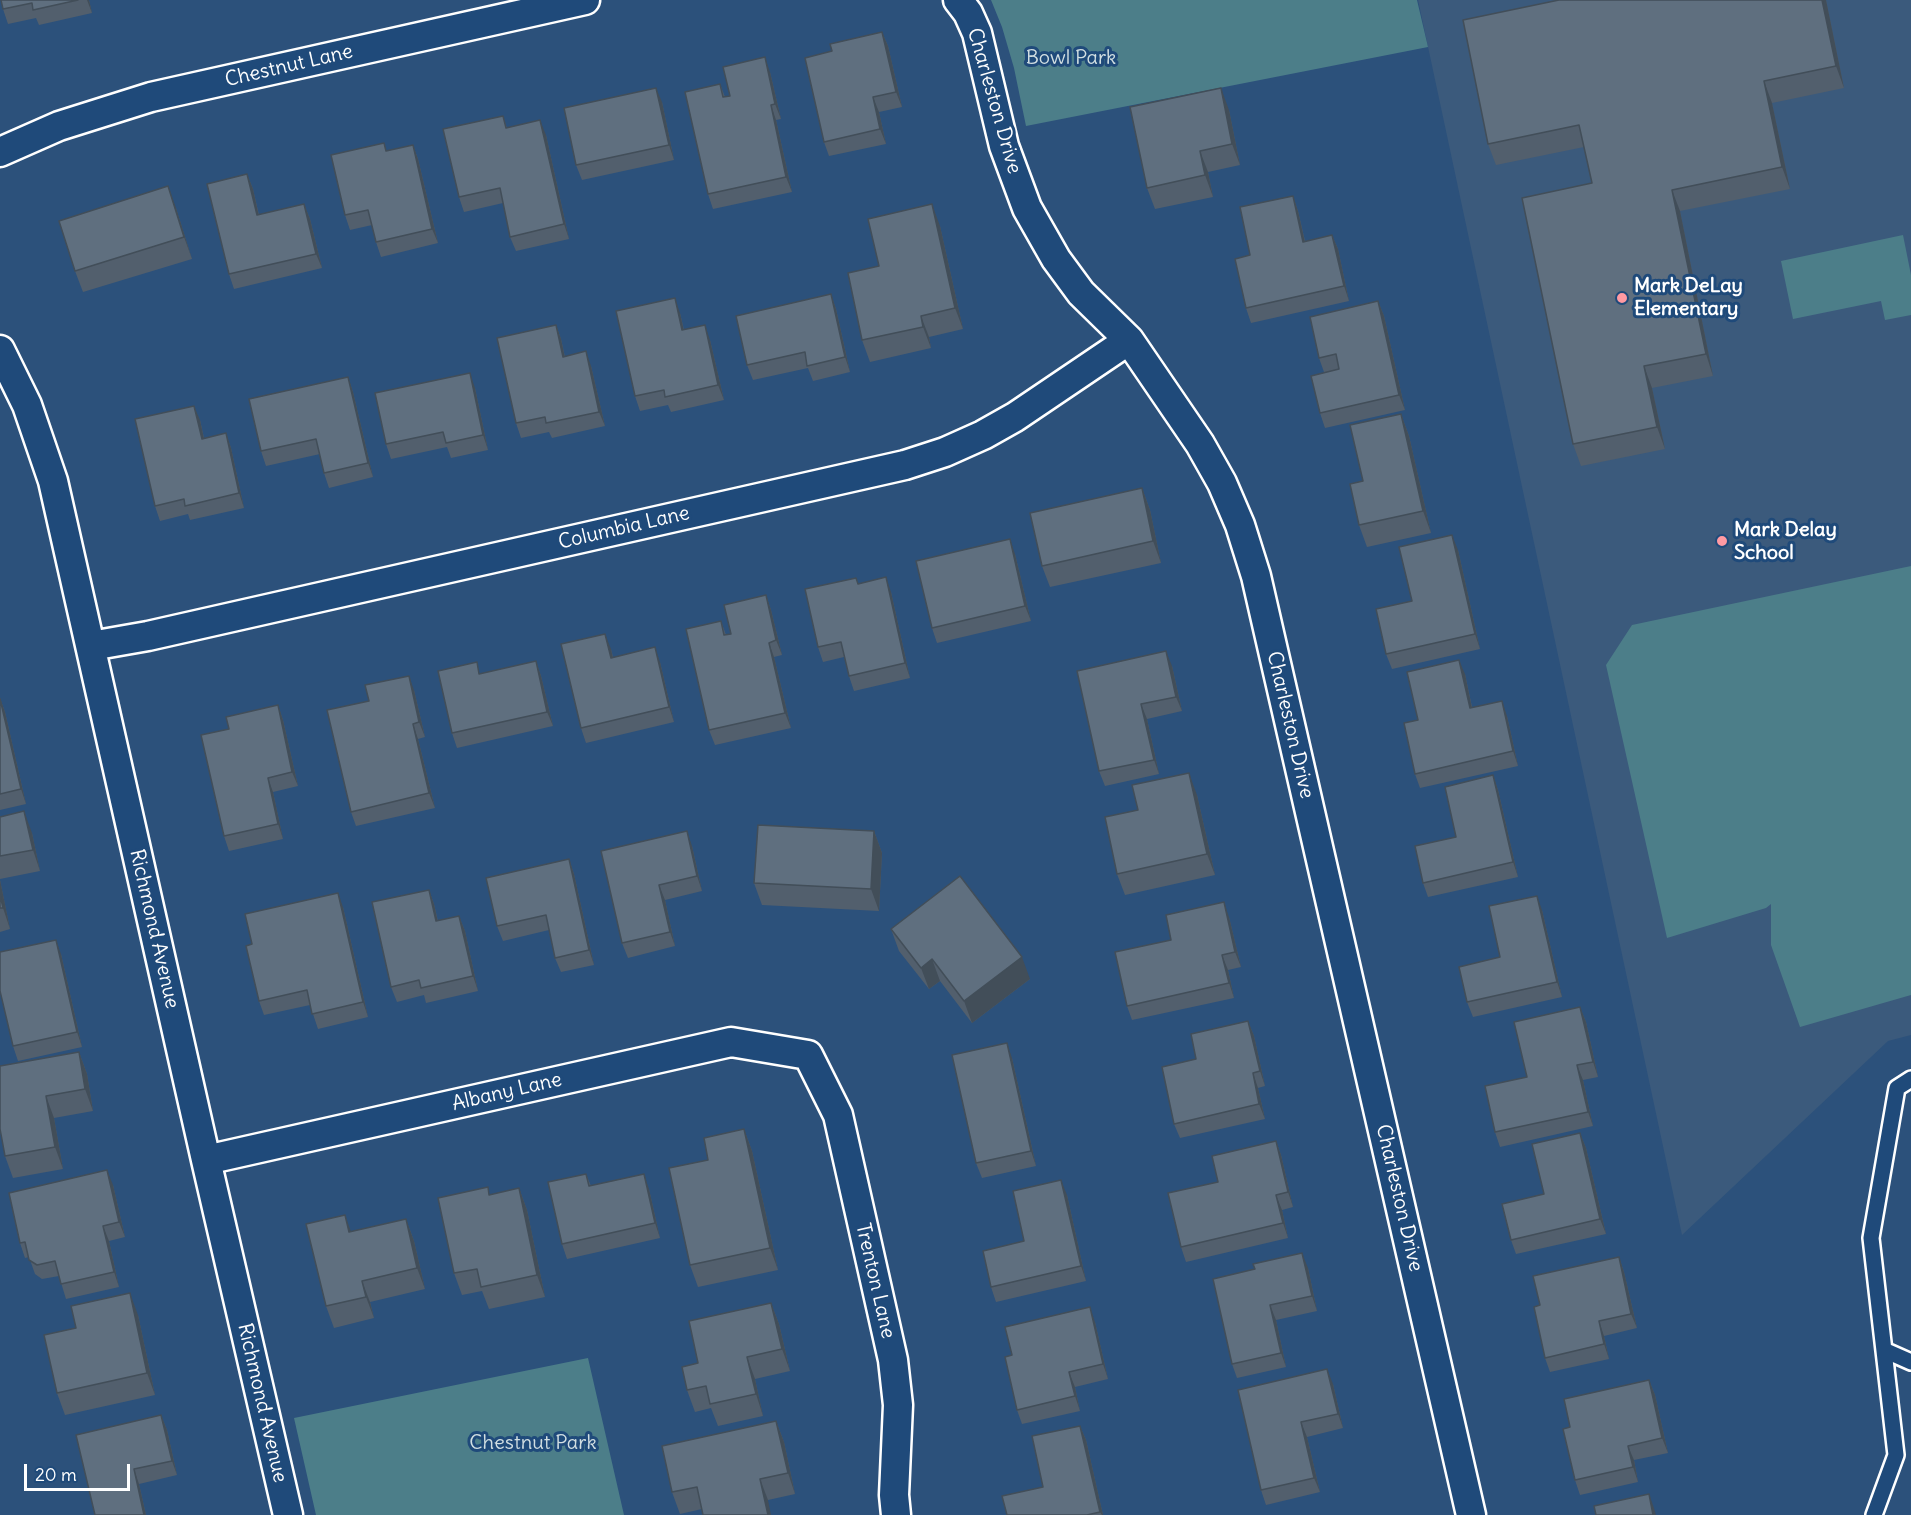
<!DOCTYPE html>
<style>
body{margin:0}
#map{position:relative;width:1911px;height:1515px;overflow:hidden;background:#2c517b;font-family:Delius,sans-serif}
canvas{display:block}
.scale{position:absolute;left:24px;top:1464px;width:106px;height:27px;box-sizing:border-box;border:3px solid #fff;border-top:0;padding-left:8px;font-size:18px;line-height:21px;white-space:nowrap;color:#fff;-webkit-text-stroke:4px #1f4a7a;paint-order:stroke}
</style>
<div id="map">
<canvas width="1911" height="1515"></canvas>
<div class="scale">20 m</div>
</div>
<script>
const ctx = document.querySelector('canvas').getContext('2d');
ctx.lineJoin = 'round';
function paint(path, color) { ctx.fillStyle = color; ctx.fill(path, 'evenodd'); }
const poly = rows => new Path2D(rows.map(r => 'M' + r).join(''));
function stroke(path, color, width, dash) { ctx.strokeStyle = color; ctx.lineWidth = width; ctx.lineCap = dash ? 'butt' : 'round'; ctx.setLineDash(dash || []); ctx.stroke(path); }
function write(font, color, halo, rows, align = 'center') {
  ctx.font = font + ' Delius,sans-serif'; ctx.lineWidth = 6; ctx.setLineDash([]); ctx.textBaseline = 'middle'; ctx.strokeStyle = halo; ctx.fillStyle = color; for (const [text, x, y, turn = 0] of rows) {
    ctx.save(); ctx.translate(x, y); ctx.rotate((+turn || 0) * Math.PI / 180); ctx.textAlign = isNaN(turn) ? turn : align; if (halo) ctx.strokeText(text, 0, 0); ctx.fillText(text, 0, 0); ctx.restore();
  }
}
paint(poly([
 [1418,0,1911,0,1911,1035,1888,1041,1682,1235]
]), '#3b5a7c');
paint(poly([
 [991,0,1417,0,1428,47,1026,126,1014,68,1002,27],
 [1903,235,1911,275,1911,315,1885,320,1881,301,1793,319,1781,261],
 [1911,566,1911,995,1800,1027,1771,945,1771,904,1766,908,1667,938,1606,665,1632,625],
 [588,1358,624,1515,316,1515,294,1418]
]), '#4c7e89');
const lane = poly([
 [1884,1350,1911,1362],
 [1874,1515,1896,1455,1871,1238,1897,1088,1911,1079]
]);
const street = poly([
 [958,0,968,13,977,33,1004,146,1027,208,1056,259,1081,293,1129,340,1200,444,1222,483,1240,525,1256,576,1471,1515],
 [0,152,59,126,151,97,585,0],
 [0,350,27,405,53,481,206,1160,288,1515],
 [91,646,148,636,905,465,945,452,983,435,1015,417,1129,340],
 [206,1160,731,1042,808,1055,838,1115,893,1360,898,1405,894,1495,896,1515]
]);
stroke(lane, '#fff', 20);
stroke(street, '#fff', 33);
stroke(lane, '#1f4a7a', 15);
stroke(street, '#1f4a7a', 28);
paint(poly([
 [1,0,89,0,92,13,39,25,36,18,8,24,3,9],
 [1559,0,1826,0,1844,88,1772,103,1790,189,1680,211,1713,376,1652,388,1665,449,1581,466,1573,444,1592,183,1584,147,1496,165,1488,144],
 [882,32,888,46,902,107,879,112,886,144,829,156,824,142,832,51],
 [770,72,781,119,776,120,792,192,713,209,708,194,720,84,725,97,730,96],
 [662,102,674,160,582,180,576,165],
 [1229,110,1240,165,1208,172,1213,197,1155,209,1147,188],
 [503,116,507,128,546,135,569,239,516,251,510,237,503,203,464,212,459,197],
 [413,145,418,159,438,243,381,257,376,242,372,225,350,230,345,215,386,151],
 [247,174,253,189,259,215,304,204,310,219,322,268,234,289,229,274],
 [1293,196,1298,211,1305,241,1332,235,1338,249,1349,301,1251,323,1246,308,1250,255],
 [176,208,192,259,83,292,75,271],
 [940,226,963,329,929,337,931,348,870,362,862,340,879,266],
 [831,294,836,309,850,372,813,381,808,368,753,380,747,365],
 [1378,301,1384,316,1405,410,1325,428,1320,413,1324,372,1319,358],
 [680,313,684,330,710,340,724,400,671,412,668,405,640,411,635,396],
 [556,325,561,339,565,357,591,366,605,426,552,438,549,432,521,438,516,423],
 [348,377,353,392,373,477,329,488,324,473,320,454,266,466,261,451],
 [475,388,488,450,451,458,447,447,391,459,386,444],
 [1401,414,1409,436,1431,533,1367,547,1359,525,1363,481],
 [200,420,204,438,226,433,231,448,244,508,190,520,188,514,160,521,155,506],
 [1142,488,1150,510,1161,563,1050,587,1042,566],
 [1458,550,1480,649,1392,669,1386,654,1412,601],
 [1015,554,1031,621,937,643,932,628],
 [858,583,891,592,910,678,854,691,849,676,844,657,823,662,818,647],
 [766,595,771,610,782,655,774,657,791,728,715,745,709,730,721,621,726,635,731,634],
 [611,649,613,657,660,662,674,722,586,743,581,728],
 [536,661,541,676,553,726,457,748,452,733],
 [1172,666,1182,711,1147,719,1159,774,1105,786,1099,771,1077,671],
 [1465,674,1472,707,1507,716,1518,766,1420,788,1415,774,1418,720],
 [414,690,425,737,418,739,435,808,356,826,351,812],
 [0,698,5,712,26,804,0,810],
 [278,705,283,720,298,786,273,792,283,839,229,851,224,836,229,729],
 [1493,775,1498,790,1518,877,1428,897,1423,883,1456,837],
 [1197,795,1215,875,1125,895,1117,874],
 [0,817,32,833,40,871,0,879],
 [874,831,882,853,879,911,762,905,754,883],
 [692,846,702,891,665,900,675,946,628,958,622,943,601,851],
 [569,859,574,874,594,965,561,972,555,958,549,930,503,941,497,926],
 [0,880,10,929,0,932],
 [429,890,434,904,438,921,459,916,465,931,478,991,426,1003,424,995,397,1002,391,987],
 [343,907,368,1017,318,1029,310,1005,264,1015,259,1001],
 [1542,910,1562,997,1473,1017,1467,1002,1500,957],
 [1229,917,1241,967,1228,970,1234,998,1132,1020,1127,1006,1171,940],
 [891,929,1030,979,972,1023,940,981,929,989,899,951],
 [61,954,82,1047,18,1061,13,1046],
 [1580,1007,1586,1022,1598,1077,1583,1080,1593,1126,1500,1147,1495,1132,1527,1077],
 [1248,1021,1254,1036,1265,1086,1258,1088,1265,1119,1180,1138,1174,1124,1196,1059],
 [79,1052,87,1074,93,1111,54,1118,63,1169,13,1178,5,1156,0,1129],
 [1012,1058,1036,1166,982,1178,976,1163],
 [744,1129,752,1151,778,1270,698,1287,690,1265,708,1160],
 [1580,1133,1586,1148,1606,1234,1516,1254,1511,1240,1544,1194],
 [1276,1141,1281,1155,1293,1207,1282,1210,1288,1238,1186,1262,1181,1247,1218,1182],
 [586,1174,591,1186,649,1189,660,1238,567,1259,562,1244],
 [113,1185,125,1237,109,1241,119,1287,66,1299,59,1276,42,1279,35,1274,29,1257,25,1258,20,1243],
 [519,1188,527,1210,545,1297,489,1309,482,1291,462,1295,454,1273,491,1195],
 [1067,1195,1086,1281,996,1302,991,1287],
 [406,1219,414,1241,425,1289,370,1302,374,1318,334,1328,326,1306,351,1232],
 [1619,1257,1624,1272,1637,1328,1604,1336,1609,1359,1550,1372,1545,1358,1540,1305],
 [1308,1268,1317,1311,1276,1320,1286,1367,1237,1378,1232,1364,1213,1279],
 [771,1303,779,1324,790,1371,755,1379,763,1416,718,1426,711,1408,695,1412,687,1390,698,1363],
 [138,1315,155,1395,65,1415,57,1393],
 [1095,1322,1108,1379,1075,1387,1080,1411,1022,1424,1017,1410,1012,1355],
 [1649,1380,1655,1395,1668,1453,1634,1460,1638,1482,1580,1495,1575,1480,1570,1427],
 [1333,1384,1343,1428,1307,1437,1320,1492,1266,1505,1261,1490,1238,1390],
 [161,1415,167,1430,177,1475,139,1484,146,1515,95,1515],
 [776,1421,784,1442,795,1494,768,1500,702,1509,680,1514,672,1492],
 [1080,1426,1086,1440,1103,1515,1007,1515,1043,1487]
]), '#525f6d');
paint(poly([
 [87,0,89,0,92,13],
 [1822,0,1826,0,1844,88,1836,66],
 [882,32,888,46,902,107,896,92],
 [765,57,770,72,781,119,775,104],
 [1764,81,1772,103,1790,189,1782,167],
 [656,88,662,102,674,160,669,145],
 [1221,88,1229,110,1240,165,1232,144],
 [873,97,879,112,886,144,880,129],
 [771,105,776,120,792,192,786,177],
 [540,120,546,135,569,239,564,224],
 [413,145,418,159,438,243,432,229],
 [1200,151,1208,172,1213,197,1205,175],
 [247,174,253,189,262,230,257,215],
 [168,186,176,208,192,259,184,237],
 [1672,190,1680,211,1713,376,1706,354],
 [1293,196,1298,211,1308,256,1303,242],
 [304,204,310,219,322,268,316,254],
 [932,204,940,226,963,329,955,308],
 [1332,235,1338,249,1349,301,1344,286],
 [831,294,836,309,850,372,845,357],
 [675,298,680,313,687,345,682,330],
 [1378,301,1384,316,1405,410,1399,395],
 [921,316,929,337,931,348,923,327],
 [556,325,561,339,568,372,563,357],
 [705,325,710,340,724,400,718,385],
 [586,351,591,366,605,426,599,412],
 [1644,366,1652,388,1665,449,1657,427],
 [470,373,475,388,488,450,483,435],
 [348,377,353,392,373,477,368,463],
 [194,406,200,420,207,453,202,439],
 [1401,414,1409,436,1431,533,1423,511],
 [226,433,231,448,244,508,239,493],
 [1142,488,1150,510,1161,563,1153,541],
 [1452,535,1458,550,1480,649,1475,634],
 [1010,539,1015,554,1031,621,1025,606],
 [886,577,891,592,910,678,905,663],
 [766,595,771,610,782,655,776,640],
 [605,634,611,649,616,672,611,658],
 [769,643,774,657,791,728,785,713],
 [655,647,660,662,674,722,669,707],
 [1166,651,1172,666,1182,711,1176,697],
 [1459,660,1465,674,1475,723,1470,708],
 [536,661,541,676,553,726,547,712],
 [409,676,414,690,425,737,419,722],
 [0,698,5,712,26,804,21,789],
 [1502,701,1507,716,1518,766,1513,751],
 [1141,704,1147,719,1159,774,1154,760],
 [278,705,283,720,298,786,292,772],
 [413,724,418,739,435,808,429,793],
 [1189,773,1197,795,1215,875,1207,854],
 [1493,775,1498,790,1518,877,1513,862],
 [268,778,273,792,283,839,278,824],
 [24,811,32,833,40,871,33,850],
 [687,831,692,846,702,891,697,876],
 [874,831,882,853,879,911,871,889],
 [569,859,574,874,594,965,589,950],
 [0,880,10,929,3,908,0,895],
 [659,885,665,900,675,946,670,932],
 [429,890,434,904,441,936,436,921],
 [338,893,343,907,368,1017,363,1002],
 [1537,896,1542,910,1562,997,1557,982],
 [1224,902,1229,917,1241,967,1235,952],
 [459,916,465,931,478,991,473,976],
 [56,940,61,954,82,1047,77,1032],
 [1222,955,1228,970,1234,998,1229,983],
 [1022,957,1030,979,972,1023,964,1001],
 [932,959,940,981,929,989,921,968],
 [1580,1007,1586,1022,1598,1077,1593,1062],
 [1248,1021,1254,1036,1265,1086,1260,1071],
 [1007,1043,1012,1058,1036,1166,1031,1151],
 [79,1052,87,1074,93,1111,85,1089],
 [1577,1065,1583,1080,1593,1126,1588,1112],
 [1253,1073,1258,1088,1265,1119,1259,1104],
 [46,1096,54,1118,63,1169,55,1147],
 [744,1129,752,1151,778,1270,770,1248],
 [1580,1133,1586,1148,1606,1234,1600,1219],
 [1276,1141,1281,1155,1293,1207,1288,1192],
 [107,1170,113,1185,125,1237,119,1222],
 [644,1174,649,1189,660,1238,655,1223],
 [1061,1180,1067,1195,1086,1281,1081,1266],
 [519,1188,527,1210,545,1297,537,1275],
 [1276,1195,1282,1210,1288,1238,1283,1223],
 [345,1215,353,1237,349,1232],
 [406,1219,414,1241,425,1289,417,1268],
 [103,1226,109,1241,119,1287,114,1272],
 [1302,1253,1308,1268,1317,1311,1312,1296],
 [1619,1257,1624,1272,1637,1328,1631,1314],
 [362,1281,370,1302,374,1318,366,1297],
 [130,1293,138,1315,155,1395,147,1373],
 [771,1303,779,1324,790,1371,782,1349],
 [1270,1305,1276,1320,1286,1367,1281,1353],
 [1090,1307,1095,1322,1108,1379,1103,1364],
 [1599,1321,1604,1336,1609,1359,1604,1344],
 [747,1357,755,1379,763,1416,756,1394],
 [1327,1369,1333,1384,1343,1428,1338,1414],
 [1069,1372,1075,1387,1080,1411,1075,1396],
 [1649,1380,1655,1395,1668,1453,1662,1438],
 [161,1415,167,1430,177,1475,172,1461],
 [776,1421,784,1442,795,1494,788,1473],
 [1301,1422,1307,1437,1320,1492,1314,1478],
 [1080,1426,1086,1440,1103,1515,1102,1515,1100,1512],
 [1628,1446,1634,1460,1638,1482,1633,1467],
 [134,1469,139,1484,146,1515,144,1515],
 [760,1479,768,1500,771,1515,768,1515],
 [1649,1494,1654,1508,1656,1515,1653,1515]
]), '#424e59');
const building = poly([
 [1,0,78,0,33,10,32,3,3,9,1,0],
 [1559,0,1822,0,1836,66,1764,81,1782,167,1672,190,1706,354,1644,366,1657,427,1573,444,1522,198,1592,183,1579,125,1488,144,1463,20,1559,0],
 [882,32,896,92,873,97,880,129,824,142,805,58,832,51,830,44,882,32],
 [765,57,775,104,771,105,786,177,708,194,685,92,720,84,723,97,730,96,723,67,765,57],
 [656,88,669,145,576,165,564,108,656,88],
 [1221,88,1232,144,1200,151,1205,175,1147,188,1130,107,1221,88],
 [503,116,506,128,540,120,564,224,510,237,500,188,459,197,443,129,503,116],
 [384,143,386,151,413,145,432,229,376,242,368,210,345,215,331,155,384,143],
 [247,174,257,215,304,204,316,254,229,274,207,184,247,174],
 [168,186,184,237,75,271,59,221,168,186],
 [1293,196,1303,242,1332,235,1344,286,1246,308,1235,259,1250,255,1240,207,1293,196],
 [932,204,955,308,921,316,923,327,862,340,848,273,879,266,868,219,932,204],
 [831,294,845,357,807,366,805,352,747,365,736,316,831,294],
 [675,298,682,330,705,325,718,385,665,397,664,390,635,396,616,311,675,298],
 [1378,301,1399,395,1320,413,1311,376,1339,369,1336,354,1319,358,1310,317,1378,301],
 [556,325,563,357,586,351,599,412,546,423,545,417,516,423,497,338,556,325],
 [470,373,483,435,446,443,443,432,386,444,375,393,470,373],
 [348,377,368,463,324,473,316,439,261,451,249,399,348,377],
 [194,406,202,439,226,433,239,493,185,506,184,499,155,506,135,419,194,406],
 [1401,414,1423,511,1359,525,1350,484,1363,481,1350,425,1401,414],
 [1142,488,1153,541,1042,566,1030,513,1142,488],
 [1452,535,1475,634,1386,654,1376,609,1412,601,1399,547,1452,535],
 [1010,539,1025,606,932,628,916,561,1010,539],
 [886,577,905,663,849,676,841,642,818,647,805,589,856,578,858,584,886,577],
 [766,595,776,640,769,643,785,713,709,730,686,629,721,621,724,635,731,634,724,605,766,595],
 [605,634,611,658,655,647,669,707,581,728,561,644,605,634],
 [1166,651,1176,697,1141,704,1154,760,1099,771,1077,671,1166,651],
 [1459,660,1470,708,1502,701,1513,751,1415,774,1404,723,1418,720,1407,672,1459,660],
 [536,661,547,712,452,733,438,671,477,662,479,674,536,661],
 [409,676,419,722,413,724,429,793,351,812,327,710,369,701,365,685,409,676],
 [0,699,21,789,0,794,0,699],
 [278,705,292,772,268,778,278,824,224,836,201,735,229,729,226,717,278,705],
 [1189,773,1207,854,1117,874,1105,817,1138,810,1132,785,1189,773],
 [1493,775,1513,862,1423,883,1415,846,1456,837,1445,787,1493,775],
 [24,811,33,850,0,856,0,817,24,811],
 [758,825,874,831,871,889,754,883,758,825],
 [687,831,697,876,659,885,670,932,622,943,601,851,687,831],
 [569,859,589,950,555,958,546,915,497,926,486,878,569,859],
 [960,876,1022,957,964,1001,932,959,921,968,891,929,960,876],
 [429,890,436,921,459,916,473,976,421,988,419,980,391,987,372,902,429,890],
 [338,893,363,1002,312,1014,307,990,259,1001,246,946,252,944,245,914,338,893],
 [0,895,3,908,0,908,0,895],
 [1537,896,1557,982,1467,1002,1459,967,1500,957,1489,906,1537,896],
 [1224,902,1235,952,1222,955,1229,983,1127,1006,1115,952,1171,940,1166,915,1224,902],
 [56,940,77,1032,13,1046,0,991,0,952,56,940],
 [1580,1007,1593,1062,1577,1065,1588,1112,1495,1132,1485,1086,1527,1077,1514,1022,1580,1007],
 [1248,1021,1260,1071,1253,1073,1259,1104,1174,1124,1162,1067,1196,1059,1191,1034,1248,1021],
 [1007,1043,1031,1151,976,1163,952,1055,1007,1043],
 [79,1052,85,1089,46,1096,55,1147,5,1156,0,1129,0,1066,79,1052],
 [744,1129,770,1248,690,1265,669,1168,708,1160,704,1138,744,1129],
 [1580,1133,1600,1219,1511,1240,1502,1204,1544,1194,1532,1144,1580,1133],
 [1276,1141,1288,1192,1276,1195,1283,1223,1181,1247,1168,1193,1218,1182,1212,1156,1276,1141],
 [107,1170,119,1222,103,1226,114,1272,61,1284,55,1261,37,1265,29,1260,25,1242,20,1243,9,1193,107,1170],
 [586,1174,589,1186,644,1174,655,1223,562,1244,548,1182,586,1174],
 [1061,1180,1081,1266,991,1287,983,1251,1024,1241,1013,1191,1061,1180],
 [488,1187,489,1195,519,1188,537,1275,481,1287,477,1269,454,1273,438,1198,488,1187],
 [345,1215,349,1232,406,1219,417,1268,362,1281,366,1297,326,1306,306,1224,345,1215],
 [1302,1253,1312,1296,1270,1305,1281,1353,1232,1364,1213,1279,1255,1269,1253,1264,1302,1253],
 [1619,1257,1631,1314,1599,1321,1604,1344,1545,1358,1534,1307,1540,1305,1533,1276,1619,1257],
 [130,1293,147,1373,57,1393,44,1335,76,1328,71,1306,130,1293],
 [771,1303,782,1349,747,1357,756,1394,710,1404,706,1386,687,1390,682,1367,698,1363,689,1321,771,1303],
 [1090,1307,1103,1364,1069,1372,1075,1396,1017,1410,1005,1357,1012,1355,1005,1327,1090,1307],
 [1327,1369,1338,1414,1301,1422,1314,1478,1261,1490,1238,1390,1327,1369],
 [1649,1380,1662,1438,1628,1446,1633,1467,1575,1480,1563,1429,1570,1427,1564,1399,1649,1380],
 [161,1415,172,1461,134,1469,144,1515,95,1515,76,1435,161,1415],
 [776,1421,788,1473,760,1479,768,1515,703,1515,697,1487,672,1492,662,1446,776,1421],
 [1080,1426,1100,1512,1087,1515,1007,1515,1002,1496,1043,1487,1032,1436,1080,1426],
 [1649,1494,1653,1515,1596,1515,1594,1506,1649,1494]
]);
paint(building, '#5f6f7f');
stroke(building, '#424e59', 1.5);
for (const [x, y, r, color] of [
 [1622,298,6,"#ff9aa2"],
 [1722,541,6,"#ff9aa2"]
]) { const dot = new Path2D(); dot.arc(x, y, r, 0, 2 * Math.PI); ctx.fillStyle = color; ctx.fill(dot); stroke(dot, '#1f4a7a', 2); }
write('20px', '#d2dfe2', '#1f4a7a', [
 ["Bowl Park",1071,58],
 ["Chestnut Park",533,1443]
]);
write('20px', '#fff', '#1f4a7a', [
 ["Chestnut Lane",289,66,-13],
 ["Charleston Drive",994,101,74],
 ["Columbia Lane",624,528,-13],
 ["Charleston Drive",1290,725,77],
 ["Richmond Avenue",154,929,77],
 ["Albany Lane",507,1092,-13],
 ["Charleston Drive",1399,1198,77],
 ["Trenton Lane",875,1281,77],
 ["Richmond Avenue",262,1403,77]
]);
write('bold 20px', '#fff', '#1f4a7a', [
 ["Mark DeLay",1634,286],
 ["Elementary",1634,309],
 ["Mark Delay",1734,530],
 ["School",1734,553]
], 'left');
</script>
